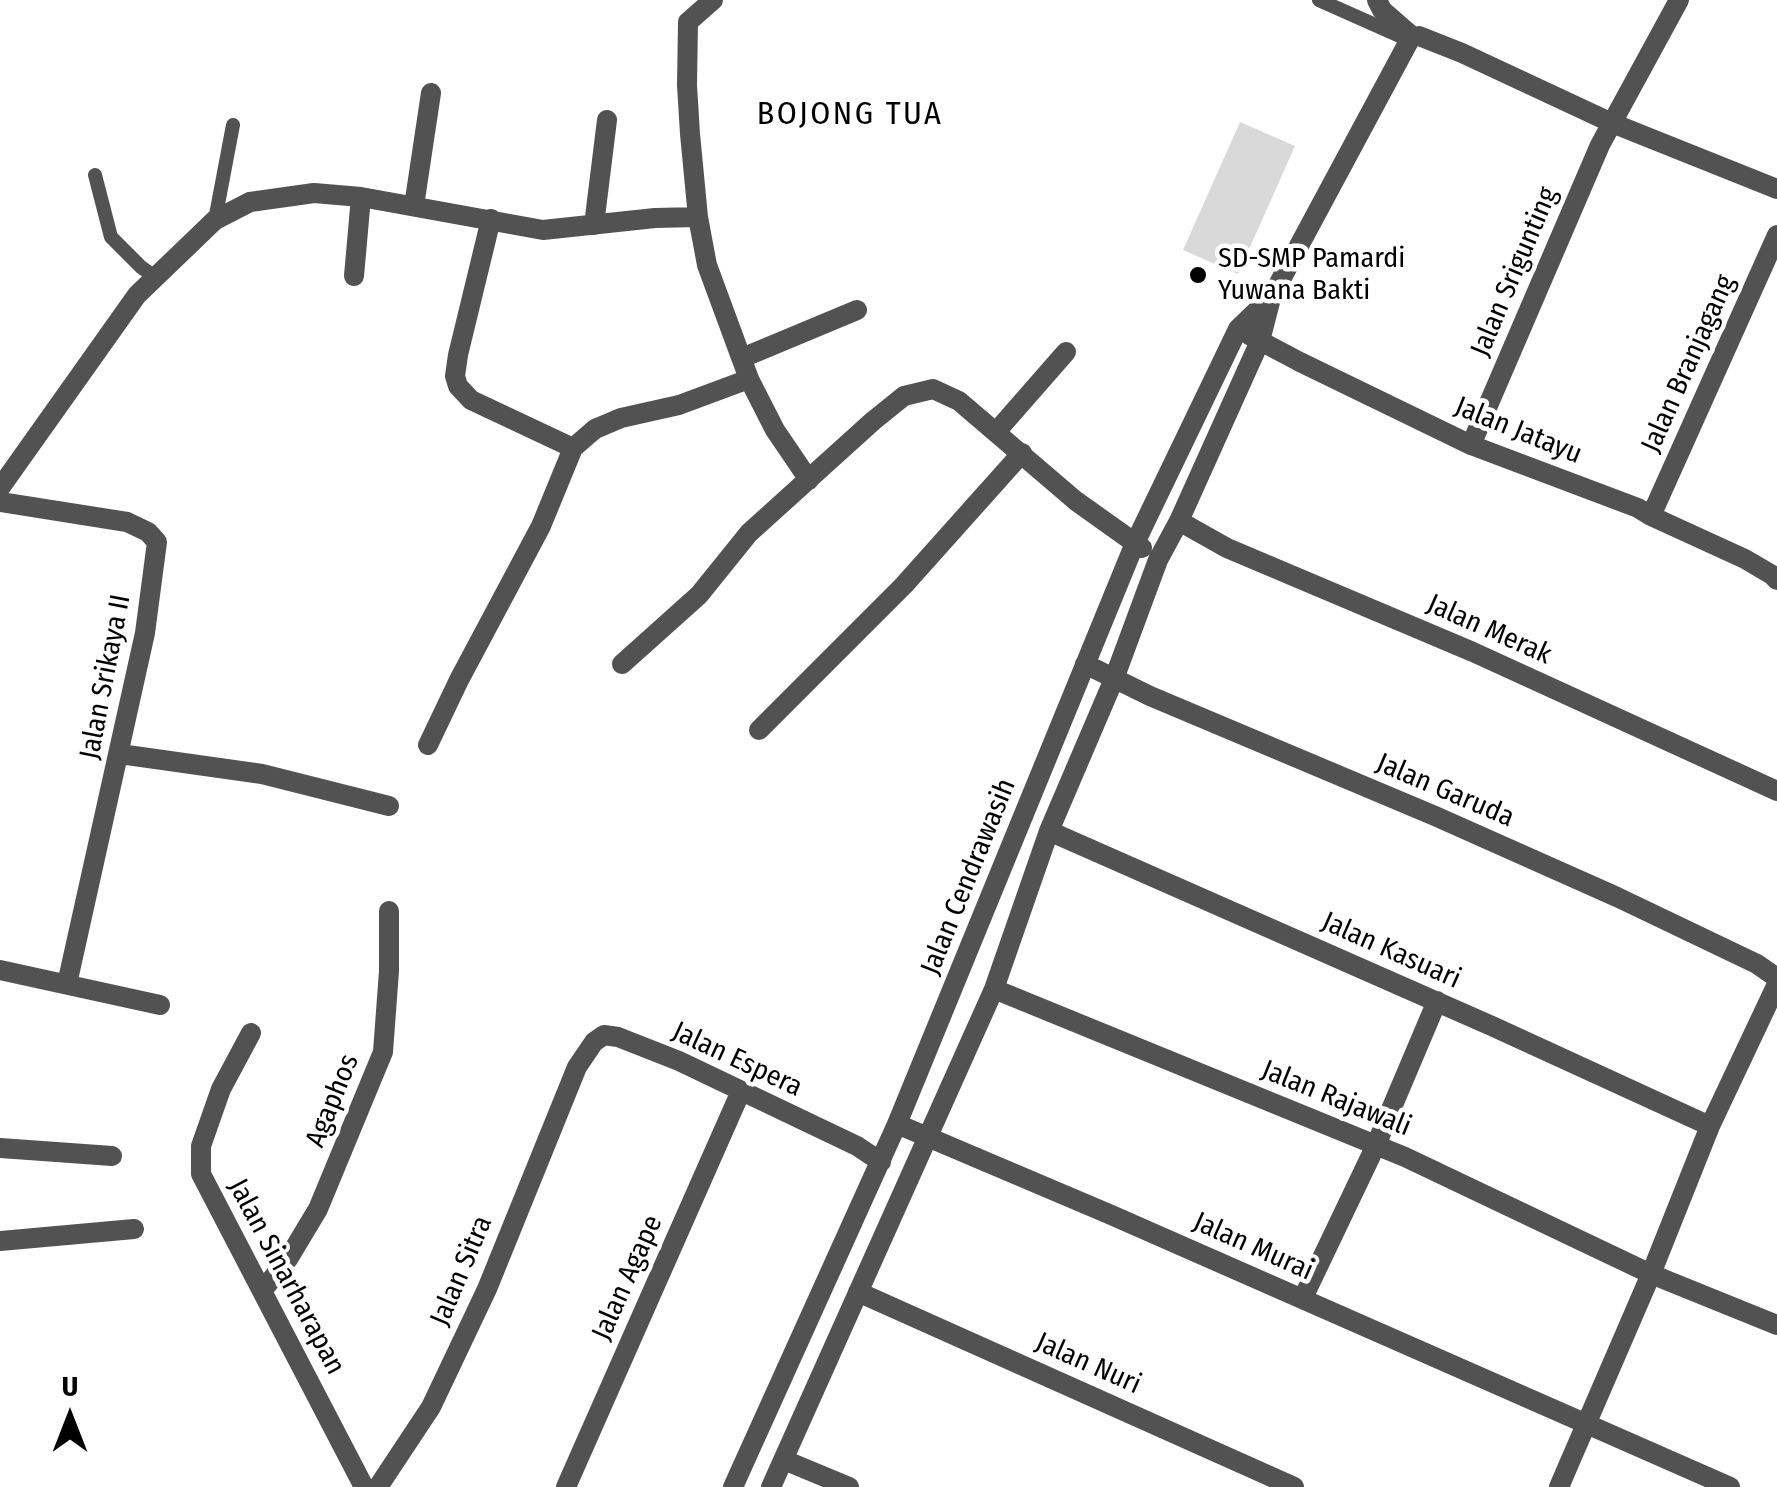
<!DOCTYPE html>
<style>
body{margin:0}
#map{position:relative;width:1777px;height:1487px;overflow:hidden;background:#fff;font-family:"Fira Sans Condensed",sans-serif}
canvas{display:block}
.north{position:absolute;left:20px;top:1367px;width:100px;height:100px;-webkit-text-stroke:8px #fff;paint-order:stroke;rotate:0deg;font-size:28px;font-weight:700;line-height:40px;text-align:center;color:#000}
.north::after{content:'';display:block;margin:auto;width:35px;height:45px;background:#000;clip-path:polygon(50% 0,100% 100%,50% 72%,0 100%)}
</style>
<div id="map">
<canvas width="1777" height="1487"></canvas>
<div class="north">U</div>
</div>
<script>
const ctx = document.querySelector('canvas').getContext('2d');
ctx.lineJoin = 'round';
function paint(path, color) { ctx.fillStyle = color; ctx.fill(path, 'evenodd'); }
const poly = rows => new Path2D(rows.map(r => 'M' + r).join(''));
function stroke(path, color, width, dash) { ctx.strokeStyle = color; ctx.lineWidth = width; ctx.lineCap = dash ? 'butt' : 'round'; ctx.setLineDash(dash || []); ctx.stroke(path); }
function write(font, color, halo, rows, align = 'center') {
  ctx.font = font + ' "Fira Sans Condensed",sans-serif'; ctx.lineWidth = 9; ctx.setLineDash([]); ctx.textBaseline = 'middle'; ctx.strokeStyle = halo; ctx.fillStyle = color; for (const [text, x, y, turn = 0] of rows) {
    ctx.save(); ctx.translate(x, y); ctx.rotate((+turn || 0) * Math.PI / 180); ctx.textAlign = isNaN(turn) ? turn : align; if (halo) ctx.strokeText(text, 0, 0); ctx.fillText(text, 0, 0); ctx.restore();
  }
}
paint(poly([
 [1240,122,1295,146,1238,274,1183,250]
]), '#d9d9d9');
stroke(poly([
 [1319,0,1409,40],
 [95,175,111,237,141,267,155,277],
 [215,220,233,125]
]), '#525252', 14);
stroke(poly([
 [713,0,688,22,687,85,690,134,698,217,707,265,749,379,775,430,809,480],
 [1377,0,1382,10,1413,37],
 [414,206,431,93],
 [491,219,458,355,455,376,458,386,471,400,573,448],
 [594,225,607,120],
 [354,276,361,197],
 [1249,335,1300,362,1471,445,1638,508,1651,516,1745,559,1772,575,1777,580],
 [742,358,857,310],
 [996,432,1066,352],
 [1471,445,1600,145,1679,0],
 [0,488,137,295,215,220,250,202,314,193,361,197,543,230,655,218,698,217],
 [0,502,127,522,148,532,157,542,145,633,67,984],
 [1651,516,1777,235],
 [1179,521,1227,548,1473,652,1777,791],
 [622,664,699,595,749,533,873,421,904,396,933,389,959,401,1076,501,1142,548],
 [1085,664,1150,696,1435,816,1617,897,1757,964,1777,978],
 [759,730,904,585,1022,453],
 [428,745,459,680,541,526,573,448,595,429,621,418,679,405,749,379],
 [120,754,262,774,389,806],
 [1049,831,1494,1027,1710,1126],
 [0,970,160,1005],
 [994,989,1405,1157,1651,1274,1777,1325],
 [251,1033,221,1089,201,1146,201,1174,364,1487],
 [897,1124,1109,1214,1730,1487],
 [0,1148,112,1156],
 [0,1241,134,1229],
 [262,1291,288,1259,318,1209,383,1052,389,971,389,911],
 [858,1292,1294,1487],
 [1303,1298,1376,1145,1437,1001],
 [784,1460,849,1487],
 [378,1487,431,1407,487,1289,577,1067,594,1042,604,1035,618,1037,679,1061,857,1146,881,1162],
 [566,1487,741,1091],
 [733,1487,897,1124,1135,543,1238,329,1269,299],
 [771,1487,994,989,1049,831,1114,679,1158,560,1179,521,1260,341,1271,298,1409,41,1413,37,1419,36,1462,53,1612,123,1777,189],
 [1559,1487,1651,1274,1710,1126,1777,984]
]), '#525252', 20);
for (const [x, y, r, color] of [
 [1198,275,10,"#000"]
]) { const dot = new Path2D(); dot.arc(x, y, r, 0, 2 * Math.PI); ctx.fillStyle = color; ctx.fill(dot); stroke(dot, '#fff', 4); }
write('28px', '#000', '#fff', [
 ["SD-SMP Pamardi",1218,259],
 ["Yuwana Bakti",1218,291]
], 'left');
write('28px', '#000', '#fff', [
 ["Jalan Srigunting",1515,272,-67],
 ["Jalan Branjagang",1689,364,-66],
 ["Jalan Jatayu",1518,431,22],
 ["Jalan Merak",1489,630,24],
 ["Jalan Srikaya II",106,677,-79],
 ["Jalan Garuda",1445,791,23],
 ["Jalan Cendrawasih",969,877,-68],
 ["Jalan Kasuari",1391,951,24],
 ["Jalan Espera",737,1060,25],
 ["Jalan Rajawali",1336,1099,22],
 ["Agaphos",333,1101,-68],
 ["Jalan Murai",1253,1247,24],
 ["Jalan Sitra",462,1271,-67],
 ["Jalan Sinarharapan",286,1277,62],
 ["Jalan Agape",628,1278,-66],
 ["Jalan Nuri",1088,1364,24]
]);
ctx.letterSpacing = '2.5px';
write('32px', '#000', '#fff', [
 ["BOJONG TUA",850,115]
]);
ctx.letterSpacing = '0px';
</script>
